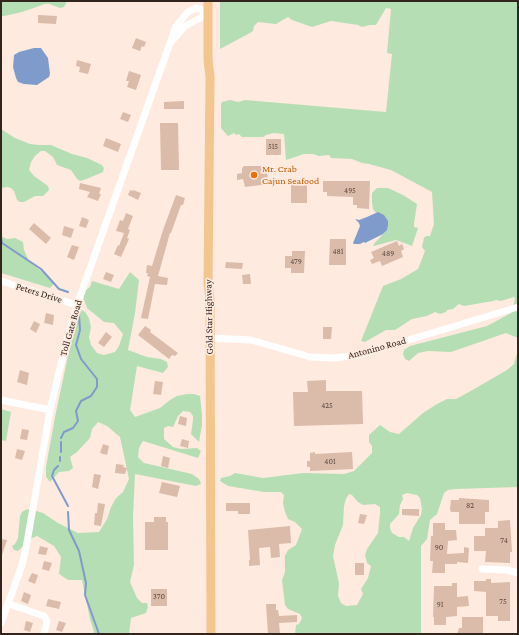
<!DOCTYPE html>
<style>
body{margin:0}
#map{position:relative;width:519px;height:635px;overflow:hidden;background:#feeadf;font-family:"Crimson Pro",serif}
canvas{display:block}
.frame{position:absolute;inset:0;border:2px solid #31251e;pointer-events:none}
</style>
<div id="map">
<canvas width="519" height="635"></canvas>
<div class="frame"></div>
</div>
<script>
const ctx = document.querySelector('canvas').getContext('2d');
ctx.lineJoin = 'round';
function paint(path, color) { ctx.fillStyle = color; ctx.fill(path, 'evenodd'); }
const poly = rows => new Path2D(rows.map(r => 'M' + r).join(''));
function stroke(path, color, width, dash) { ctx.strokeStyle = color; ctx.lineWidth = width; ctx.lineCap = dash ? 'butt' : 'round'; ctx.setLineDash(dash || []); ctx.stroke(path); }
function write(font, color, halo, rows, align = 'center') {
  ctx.font = font + ' "Crimson Pro",serif'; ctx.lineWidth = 3.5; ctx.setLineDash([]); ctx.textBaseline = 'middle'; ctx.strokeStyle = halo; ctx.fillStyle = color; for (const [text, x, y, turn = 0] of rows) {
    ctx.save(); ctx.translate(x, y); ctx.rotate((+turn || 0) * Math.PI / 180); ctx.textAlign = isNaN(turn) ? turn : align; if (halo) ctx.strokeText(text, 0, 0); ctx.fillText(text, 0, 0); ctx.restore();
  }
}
paint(poly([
 [1,1,67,1,64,7,60,8,49,4,45,4,22,12,4,16,1,16],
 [220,1,518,1,518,338,506,333,451,352,428,351,418,353,409,361,405,359,403,354,404,350,410,346,487,326,500,319,511,313,515,299,514,297,501,301,496,300,493,301,464,306,459,304,453,309,447,310,446,312,440,314,435,312,427,316,412,319,395,330,386,330,365,342,361,341,383,286,401,279,418,269,425,251,422,247,424,238,426,236,430,236,434,224,432,192,391,170,369,164,362,163,352,159,331,158,329,155,319,156,313,154,304,154,286,160,284,134,274,133,266,135,263,137,242,137,239,134,236,135,234,133,228,136,221,128,221,104,222,102,230,100,238,102,245,100,386,112,392,54,387,53,391,9,386,8,376,25,370,25,362,27,358,25,331,21,312,27,292,20,288,17,276,24,258,22,254,26,253,31,250,33,220,49],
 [1,129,15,138,30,144,39,145,51,145,72,154,87,158,102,165,104,168,103,172,84,180,80,181,77,179,71,170,57,165,53,157,45,151,41,151,35,156,31,162,29,170,34,176,48,186,49,190,43,196,35,196,24,202,20,202,17,200,14,191,11,188,7,187,1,188],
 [377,188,388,188,403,195,417,204,414,224,414,227,418,228,412,246,396,240,374,246,373,245,385,232,387,220,383,215,375,212,373,209,372,203,372,193],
 [1,236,7,239,15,238,23,242,24,250,29,261,53,281,53,285,50,288,1,273],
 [130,272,139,280,135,313,128,350,147,357,161,359,167,362,168,367,163,373,137,366,130,410,135,417,160,408,170,400,177,396,187,394,194,394,200,396,202,415,202,425,199,442,191,434,193,420,193,416,190,412,183,411,178,416,173,427,168,426,164,428,164,439,173,447,181,449,197,448,201,451,198,458,143,441,139,448,138,457,144,463,192,474,199,479,201,484,196,486,135,474,133,517,134,565,130,582,137,598,142,603,147,603,148,607,146,613,131,618,129,634,93,634,94,632,90,619,82,580,68,580,59,574,61,557,54,546,37,536,30,539,18,551,14,550,12,546,15,544,18,538,20,516,22,512,25,510,29,509,43,513,58,523,78,533,99,532,107,519,111,507,116,498,123,492,129,479,120,437,107,426,98,422,92,429,90,438,77,452,70,457,73,468,69,471,59,472,50,482,46,477,46,467,55,417,76,318,82,310,85,312,89,318,91,327,89,337,91,345,97,353,104,355,115,352,119,346,123,334,114,323,104,322,87,308,83,297,86,290,90,287,92,281,119,289],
 [518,350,518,487,456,489,448,490,444,493,437,514,430,520,427,539,421,546,421,634,295,634,296,625,299,624,302,618,300,614,288,609,285,605,282,580,285,572,285,556,288,550,296,545,302,529,295,522,288,519,285,512,283,503,284,495,281,492,264,492,228,486,220,481,221,478,230,476,235,473,263,478,303,473,344,474,354,471,372,453,372,446,369,442,369,435,380,425,390,432,399,434,423,413,437,404,447,399,456,399,469,392,507,370,514,364],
 [407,493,417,495,420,498,422,509,421,515,413,528,409,541,404,537,399,537,392,533,390,528,390,524,399,514,400,505,403,499,402,495],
 [349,494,352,495,358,502,363,505,375,504,380,507,380,513,378,533,367,549,365,555,367,563,371,566,368,578,361,589,363,594,357,605,346,606,341,603,338,596,339,583,333,556,335,545,343,525,344,506,346,499],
 [1,409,11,412,6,441,1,440]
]), '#b6deb5');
paint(poly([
 [34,48,41,48,48,58,50,74,49,77,37,85,24,84,18,82,16,78,13,67,14,55,19,52],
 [378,212,384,215,388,221,388,225,387,230,383,234,365,243,364,242,360,244,354,244,353,243,360,226,359,223,355,219,359,220,367,217]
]), '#7e9bcc');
stroke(poly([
 [1,238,2,243,41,269,59,289,68,292],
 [61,438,64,432,73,428,78,421,76,411,81,401,91,396,97,387,97,379,81,359,76,345,80,330,79,314],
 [61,442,61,452],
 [60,461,60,457],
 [58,466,54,470,52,476,68,506],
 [68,512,69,530,79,551,86,583,85,595,99,634]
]), '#7e9bcc', 2);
paint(poly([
 [38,15,57,16,56,24,38,23],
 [136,38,146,42,144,47,142,46,140,51,132,48],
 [77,60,91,64,88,74,79,72,80,67,76,66],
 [129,71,141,75,136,90,127,87,129,81,126,81],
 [184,101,184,109,164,109,164,102],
 [123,112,131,115,128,122,120,119],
 [160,123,178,123,179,170,161,170],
 [106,138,121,144,118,152,103,146],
 [266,139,281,139,281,155,266,155],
 [244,166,267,166,268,184,245,187,243,179,237,180,237,174,242,173,242,168],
 [291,180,307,180,307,203,291,203],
 [323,181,370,181,369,209,357,208,357,205,353,205,353,197,327,196,327,192,323,192],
 [80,183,101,188,99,194,101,194,98,201,87,197,90,192,79,189],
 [130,190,132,191,133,190,141,193,138,200,128,195],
 [176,195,185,198,183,205,181,205,171,233,170,233,158,276,168,278,167,285,155,284,148,319,141,318,150,277,147,276,148,273,146,273,147,265,152,266,163,230],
 [126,213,133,216,128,229,130,230,127,238,129,239,121,257,114,254,118,245,119,246,124,233,116,231,120,220,123,221],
 [82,217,89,220,86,228,79,226],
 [34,223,51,238,46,244,29,229],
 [64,226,74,229,71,238,62,235],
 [330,239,346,239,346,265,329,265],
 [397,241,399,246,402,244,404,249,401,251,403,257,382,266,380,261,372,264,370,260,374,258,371,252],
 [72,245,79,247,74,260,67,257],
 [292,251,305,251,304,273,291,273,291,268,285,268,285,256,292,256],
 [226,262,243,263,242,269,225,268],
 [106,272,114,275,111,282,103,279],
 [250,274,251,284,243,284,242,275],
 [46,313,54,315,53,325,44,323],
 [34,321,40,324,36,333,30,329],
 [145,326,151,330,150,332,178,353,175,356,172,355,169,359,138,335],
 [323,327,332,327,331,339,323,339],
 [106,332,112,337,104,347,98,343],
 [20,370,29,373,27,385,17,382],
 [326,380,326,391,362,391,363,424,294,426,293,392,308,392,307,381],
 [155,381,163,382,161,395,153,394],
 [180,416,187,418,186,426,178,424],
 [22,429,29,430,27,440,20,439],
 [182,439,189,441,188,448,180,446],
 [103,444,109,446,107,455,100,453],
 [17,449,25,451,22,460,15,458],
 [315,452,315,454,352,452,353,469,310,471,310,467,307,467,307,461,310,461,310,453],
 [163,456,170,458,168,468,161,466],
 [116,464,124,465,123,467,127,468,125,474,115,473],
 [94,474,101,475,98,489,92,487],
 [162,482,180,486,177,497,159,493],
 [459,498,489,500,489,512,485,512,485,524,459,524,459,512,451,512,450,509,451,500,459,500],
 [98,503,105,504,101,526,94,525,95,513,97,513],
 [226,503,250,503,250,514,238,514,238,511,226,511],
 [402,509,419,509,419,516,402,515],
 [360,514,367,515,364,524,358,523],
 [154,517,166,517,166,522,168,522,168,550,145,550,145,522,154,522],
 [510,520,512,552,510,552,510,563,485,562,486,551,474,551,474,536,485,536,485,528,498,528,498,521],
 [433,523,445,523,445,530,456,530,457,540,448,541,447,554,464,553,464,547,469,548,468,563,457,562,457,564,445,564,445,573,432,573,433,561,430,561,431,536,433,536],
 [290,526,291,543,279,544,280,557,271,558,270,547,259,548,260,565,249,566,249,560,250,560,248,530],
 [1,539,7,540,2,555,1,555],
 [40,546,48,548,46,555,38,554],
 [44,561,52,563,49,571,42,569],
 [355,563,364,563,364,575,355,575],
 [32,573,38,575,35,584,28,581],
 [486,579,491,579,491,583,510,582,510,621,498,621,498,616,486,616,486,592,474,591,474,581,486,581],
 [452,583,457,583,457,597,468,596,469,606,457,607,457,616,446,617,446,625,434,625,434,617,433,617,434,586,452,586],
 [151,589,167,589,167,606,151,606],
 [24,592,31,595,28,604,21,601],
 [48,599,61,602,59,609,46,606],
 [266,604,276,604,276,610,278,610,279,616,297,615,297,622,279,623,280,634,268,634],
 [462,617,483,617,483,634,457,634,459,628,462,628],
 [26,621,33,623,30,632,24,630],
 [59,621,66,623,62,632,56,630]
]), '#dbbbaa');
stroke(poly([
 [1,281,77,305],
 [210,338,251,340,310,357,334,358,359,355,518,307],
 [1,400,50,410],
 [482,569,507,570,518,573],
 [9,604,44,616,47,621,44,634],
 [1,623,22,565,26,548,50,410,64,351,77,305,176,26,188,12,196,8,200,9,208,14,185,26,172,41]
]), '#fff', 7);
stroke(poly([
 [208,1,208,60,210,77,208,283,210,299,211,634]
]), '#f3c68f', 9);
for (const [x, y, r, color] of [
 [254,175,4,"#e8710a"]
]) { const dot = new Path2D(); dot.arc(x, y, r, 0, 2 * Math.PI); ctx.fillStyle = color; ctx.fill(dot); stroke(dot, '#feeadf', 1.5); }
write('8px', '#5c4a41', null, [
 ["515",273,147],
 ["495",350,191],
 ["481",338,252],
 ["489",388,254],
 ["479",296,262],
 ["425",327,406],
 ["401",330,462],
 ["82",470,506],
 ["74",504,541],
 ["90",439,548],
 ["370",159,597],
 ["75",503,602],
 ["91",440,605]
]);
write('10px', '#c56008', '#feeadf', [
 ["Mr. Crab",262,169],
 ["Cajun Seafood",262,181]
], 'left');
write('10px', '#31251e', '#feeadf', [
 ["Peters Drive",39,293,17],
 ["Gold Star Highway",209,317,-91],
 ["Toll Gate Road",71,328,-74],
 ["Antonino Road",377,348,-15]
]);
</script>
